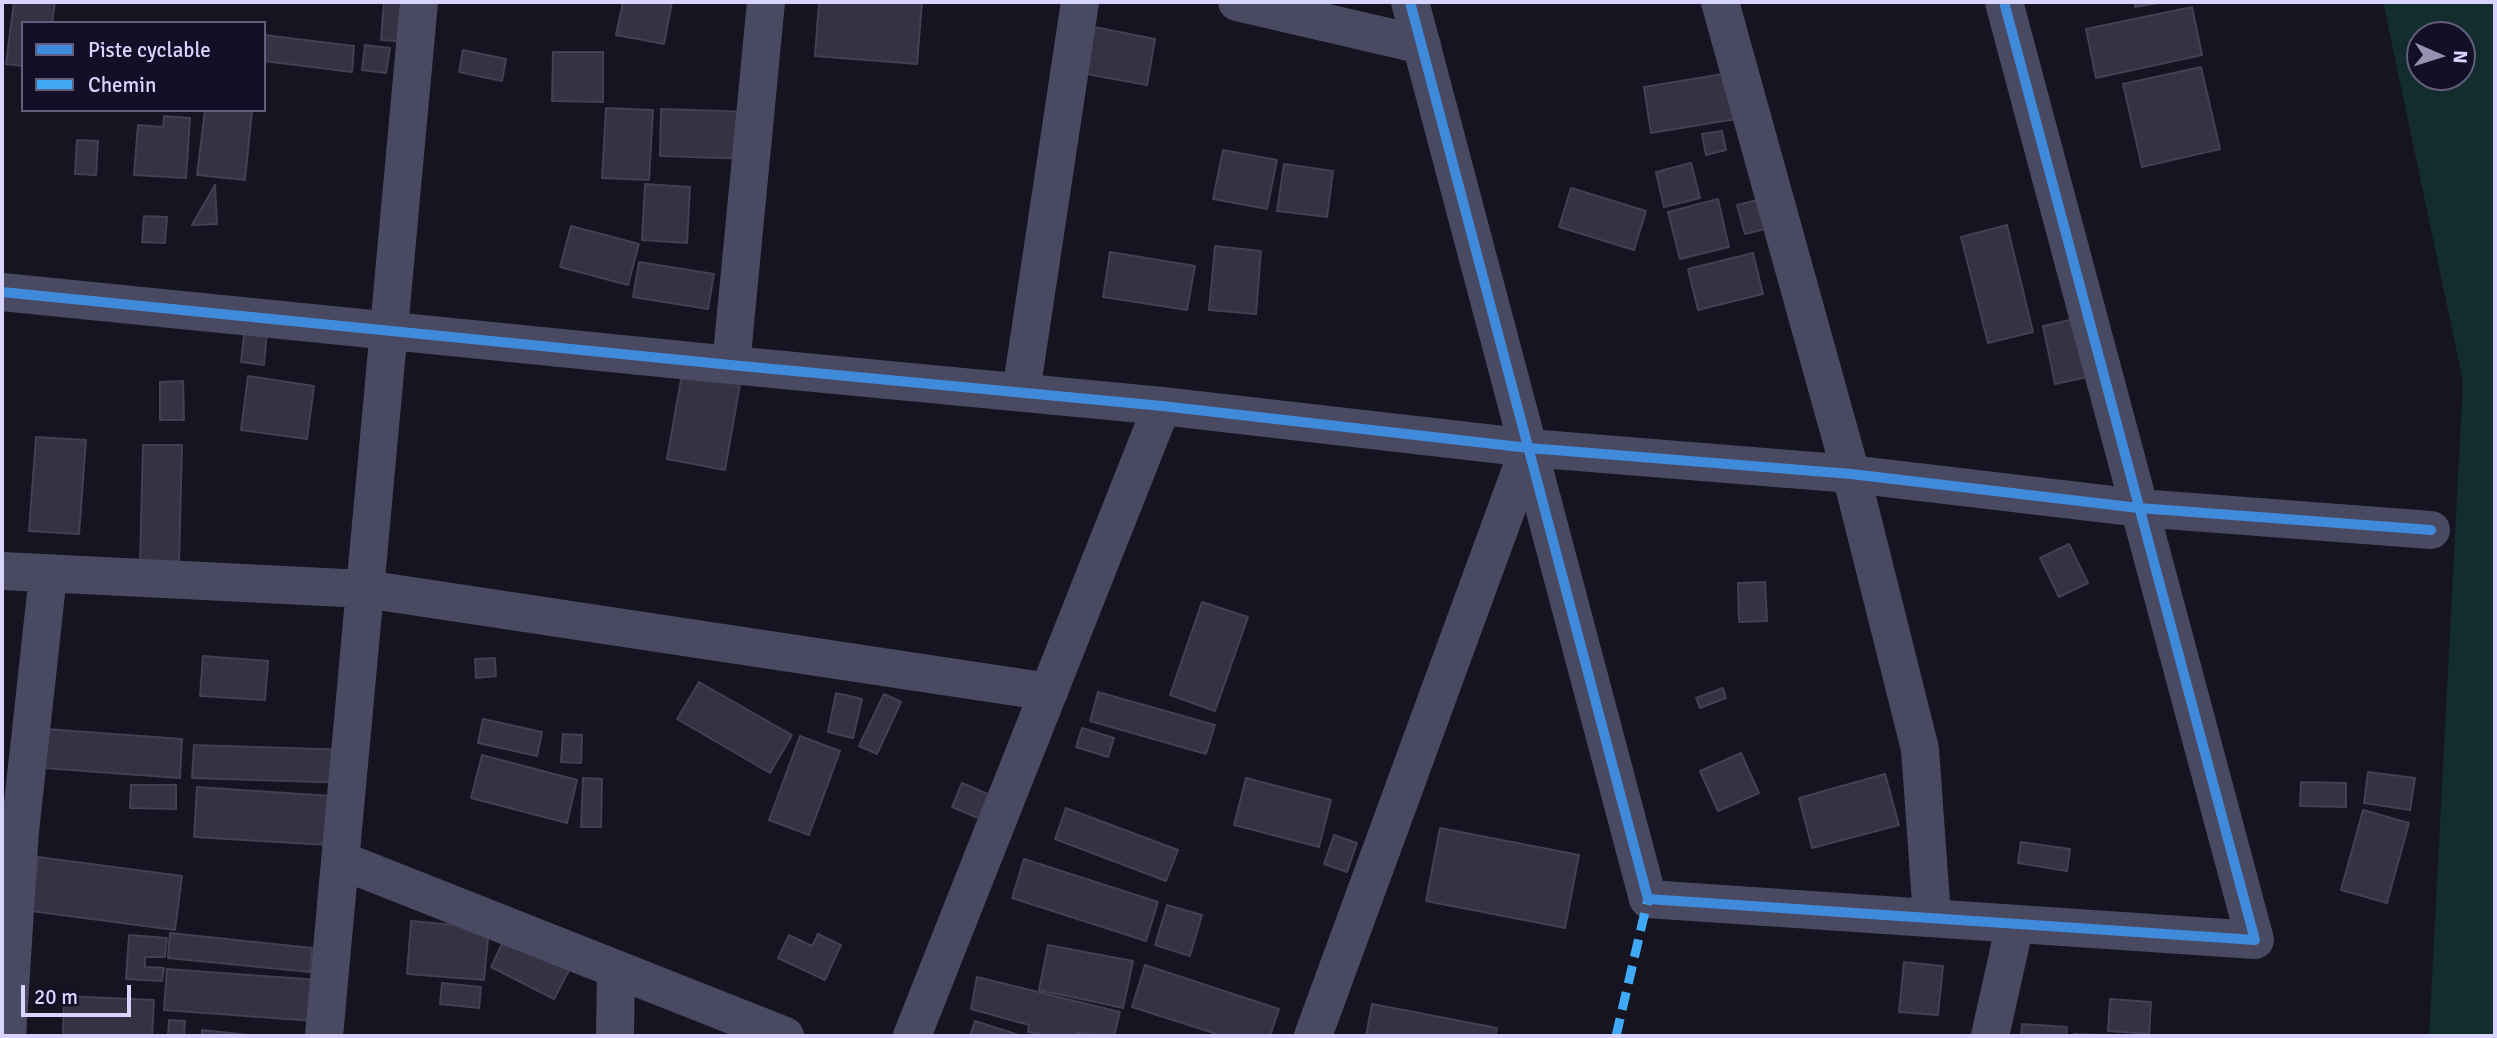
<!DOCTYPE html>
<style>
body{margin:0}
#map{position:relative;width:2497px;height:1038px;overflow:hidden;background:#161421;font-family:Signika,sans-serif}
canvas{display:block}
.frame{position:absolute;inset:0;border:4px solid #d9d4ff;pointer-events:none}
.legend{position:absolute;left:21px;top:21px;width:245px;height:91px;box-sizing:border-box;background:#130f26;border:2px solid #625e7d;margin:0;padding:9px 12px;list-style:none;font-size:21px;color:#d9d4ff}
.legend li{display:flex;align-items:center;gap:14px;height:35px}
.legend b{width:35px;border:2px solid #625e7d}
.north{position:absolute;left:2406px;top:21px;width:70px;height:70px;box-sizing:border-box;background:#130f26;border:2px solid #625e7d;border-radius:50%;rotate:93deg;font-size:19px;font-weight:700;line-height:28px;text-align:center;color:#d9d4ff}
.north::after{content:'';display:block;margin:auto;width:24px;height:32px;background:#9591b1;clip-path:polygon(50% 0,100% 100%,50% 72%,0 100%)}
.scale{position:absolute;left:21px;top:985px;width:110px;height:32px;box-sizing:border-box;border:4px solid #d9d4ff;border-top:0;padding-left:9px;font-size:21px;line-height:24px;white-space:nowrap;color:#d9d4ff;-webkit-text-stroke:5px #130f26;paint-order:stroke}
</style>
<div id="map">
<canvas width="2497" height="1038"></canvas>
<div class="frame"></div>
<ul class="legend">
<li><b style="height:9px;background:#408adc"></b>Piste cyclable</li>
<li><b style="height:9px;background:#3fa9f5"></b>Chemin</li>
</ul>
<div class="north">N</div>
<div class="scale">20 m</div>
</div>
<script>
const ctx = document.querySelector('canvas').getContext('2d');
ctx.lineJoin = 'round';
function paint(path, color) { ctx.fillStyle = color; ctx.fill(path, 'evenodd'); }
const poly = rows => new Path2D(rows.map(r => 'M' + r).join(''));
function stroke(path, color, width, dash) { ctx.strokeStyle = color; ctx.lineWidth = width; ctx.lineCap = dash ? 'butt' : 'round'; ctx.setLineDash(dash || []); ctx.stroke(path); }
paint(poly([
 [2383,2,2495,2,2495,1036,2429,1036,2463,381],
 [2420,35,2462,35,2462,77,2420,77]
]), '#132c2d');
const building = poly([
 [14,2,55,2,52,23,23,23,23,66,6,64,14,2],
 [384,2,426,2,423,43,381,40,384,2],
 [623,2,672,2,664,44,616,35,623,2],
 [819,2,922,2,917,64,815,56,819,2],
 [2135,2,2164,2,2135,7,2135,2],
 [2192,7,2202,55,2096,78,2086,29,2192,7],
 [1089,26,1155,39,1147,85,1081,73,1089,26],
 [264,35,354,46,352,72,264,61,264,35],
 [365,45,390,48,386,73,362,70,365,45],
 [463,50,506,59,502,81,459,72,463,50],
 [553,52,603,52,603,102,552,101,553,52],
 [2201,67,2220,149,2142,167,2123,84,2201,67],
 [1747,70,1754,116,1651,133,1644,87,1747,70],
 [606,108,653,110,649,180,602,178,606,108],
 [661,109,752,112,750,159,660,156,661,109],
 [205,110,252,111,245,180,197,175,205,110],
 [164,116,190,118,186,178,134,175,138,125,163,127,164,116],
 [1722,131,1726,150,1706,155,1702,134,1722,131],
 [77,140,98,141,96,175,75,174,77,140],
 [1223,150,1277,160,1267,209,1213,199,1223,150],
 [1691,163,1700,198,1664,207,1656,172,1691,163],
 [1284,164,1333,171,1327,217,1277,211,1284,164],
 [645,184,690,187,687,243,642,240,645,184],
 [215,185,217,224,192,225,215,185],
 [1571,188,1646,211,1634,250,1559,227,1571,188],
 [1777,195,1785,224,1745,234,1737,205,1777,195],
 [1718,199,1729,247,1680,259,1668,212,1718,199],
 [144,216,167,217,165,243,142,242,144,216],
 [2007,225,2033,332,1988,343,1961,237,2007,225],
 [571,226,639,244,628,285,560,267,571,226],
 [1215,246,1261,251,1256,314,1209,310,1215,246],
 [1110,252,1195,266,1187,310,1103,297,1110,252],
 [1753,253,1763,294,1698,310,1688,269,1753,253],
 [639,262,714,274,708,309,633,297,639,262],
 [246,316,268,319,264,365,241,362,246,316],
 [2079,318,2092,376,2055,384,2043,326,2079,318],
 [682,374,740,384,725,470,667,459,682,374],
 [248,376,314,386,307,439,241,430,248,376],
 [183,381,184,420,160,420,160,382,183,381],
 [36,437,86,440,79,534,29,531,36,437],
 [143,445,182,445,179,565,140,564,143,445],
 [2069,544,2088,583,2059,597,2040,558,2069,544],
 [1765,582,1767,621,1739,622,1738,583,1765,582],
 [1202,602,1248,617,1215,711,1170,695,1202,602],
 [203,656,268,661,265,700,200,696,203,656],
 [495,658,496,676,476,678,475,659,495,658],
 [699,682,792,735,770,773,677,719,699,682],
 [1723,688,1726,698,1700,708,1696,698,1723,688],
 [1098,692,1215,725,1206,754,1090,721,1098,692],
 [836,693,862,699,853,738,828,732,836,693],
 [884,694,901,702,877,754,859,746,884,694],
 [483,719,542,732,537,756,478,743,483,719],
 [1082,728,1114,738,1108,757,1076,747,1082,728],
 [46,729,182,739,180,778,43,768,46,729],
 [563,734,582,735,581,763,561,762,563,734],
 [800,736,840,751,809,835,769,820,800,736],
 [194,745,351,750,350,783,192,778,194,745],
 [1741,753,1759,793,1718,811,1700,771,1741,753],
 [482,755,577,780,567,823,471,798,482,755],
 [2368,772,2415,778,2410,810,2364,803,2368,772],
 [1885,774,1899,825,1812,848,1799,798,1885,774],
 [583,778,602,779,601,827,581,827,583,778],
 [1246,778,1331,800,1319,847,1234,825,1246,778],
 [2301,782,2346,783,2346,807,2300,806,2301,782],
 [962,783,997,798,987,822,952,807,962,783],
 [131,785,176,785,176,809,130,808,131,785],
 [197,787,347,797,344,846,194,837,197,787],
 [1066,808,1178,850,1166,881,1055,839,1066,808],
 [2363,810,2409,823,2387,903,2341,890,2363,810],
 [1440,828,1579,855,1565,928,1426,901,1440,828],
 [1334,835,1357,843,1347,872,1324,864,1334,835],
 [2021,842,2070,849,2067,871,2018,863,2021,842],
 [38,857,182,876,175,930,31,911,38,857],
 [1024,859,1158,902,1146,941,1012,898,1024,859],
 [1167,905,1202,915,1190,956,1155,945,1167,905],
 [411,921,489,928,484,980,407,974,411,921],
 [512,923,577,955,554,999,491,967,512,923],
 [170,933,312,948,310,972,168,958,170,933],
 [818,934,841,945,825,980,778,958,789,935,812,946,818,934],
 [129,935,167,938,165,957,145,957,145,967,164,968,162,981,126,979,129,935],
 [1048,945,1133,961,1123,1008,1039,990,1048,945],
 [1904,962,1943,966,1938,1015,1899,1012,1904,962],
 [1145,965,1279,1009,1270,1036,1223,1036,1132,1007,1145,965],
 [167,969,318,980,314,1021,164,1010,167,969],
 [977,977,1120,1012,1114,1036,1077,1033,1077,1036,1052,1036,1028,1032,1029,1025,971,1009,977,977],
 [442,983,481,987,479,1008,440,1004,442,983],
 [64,996,154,1000,152,1036,63,1036,64,996],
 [2110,999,2151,1002,2149,1034,2108,1031,2110,999],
 [1372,1004,1497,1028,1495,1036,1366,1036,1372,1004],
 [169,1020,185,1021,184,1036,168,1036,169,1020],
 [975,1021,1022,1036,970,1036,975,1021],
 [2022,1024,2067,1027,2066,1036,2021,1036,2022,1024],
 [202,1030,258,1036,202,1036,202,1030],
 [2074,1034,2102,1035,2102,1036,2074,1036,2074,1034]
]);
paint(building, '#343243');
stroke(building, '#433f54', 2);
stroke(poly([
 [1237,2,1422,45],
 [1410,2,1648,899,2255,940,2004,2],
 [1720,2,1851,474,1920,749,1932,917],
 [2,292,731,365,1162,406,1529,448,1851,474,2139,508,2431,530],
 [731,365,766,2],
 [1021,392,1080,2],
 [2,571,365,589,1049,692],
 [340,860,785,1036],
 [7,1036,20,831,48,575],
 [324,1036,419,2],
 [615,1036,616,970],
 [912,1036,1162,406],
 [1313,1036,1529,448],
 [1990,1036,2015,924]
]), '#4a4962', 38);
stroke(poly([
 [1616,1036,1648,899]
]), '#3fa9f5', 9, [18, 9]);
stroke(poly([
 [1410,2,1648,899,2255,940,2004,2],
 [2,292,731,365,1162,406,1529,448,1851,474,2139,508,2431,530]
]), '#408adc', 10);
</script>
